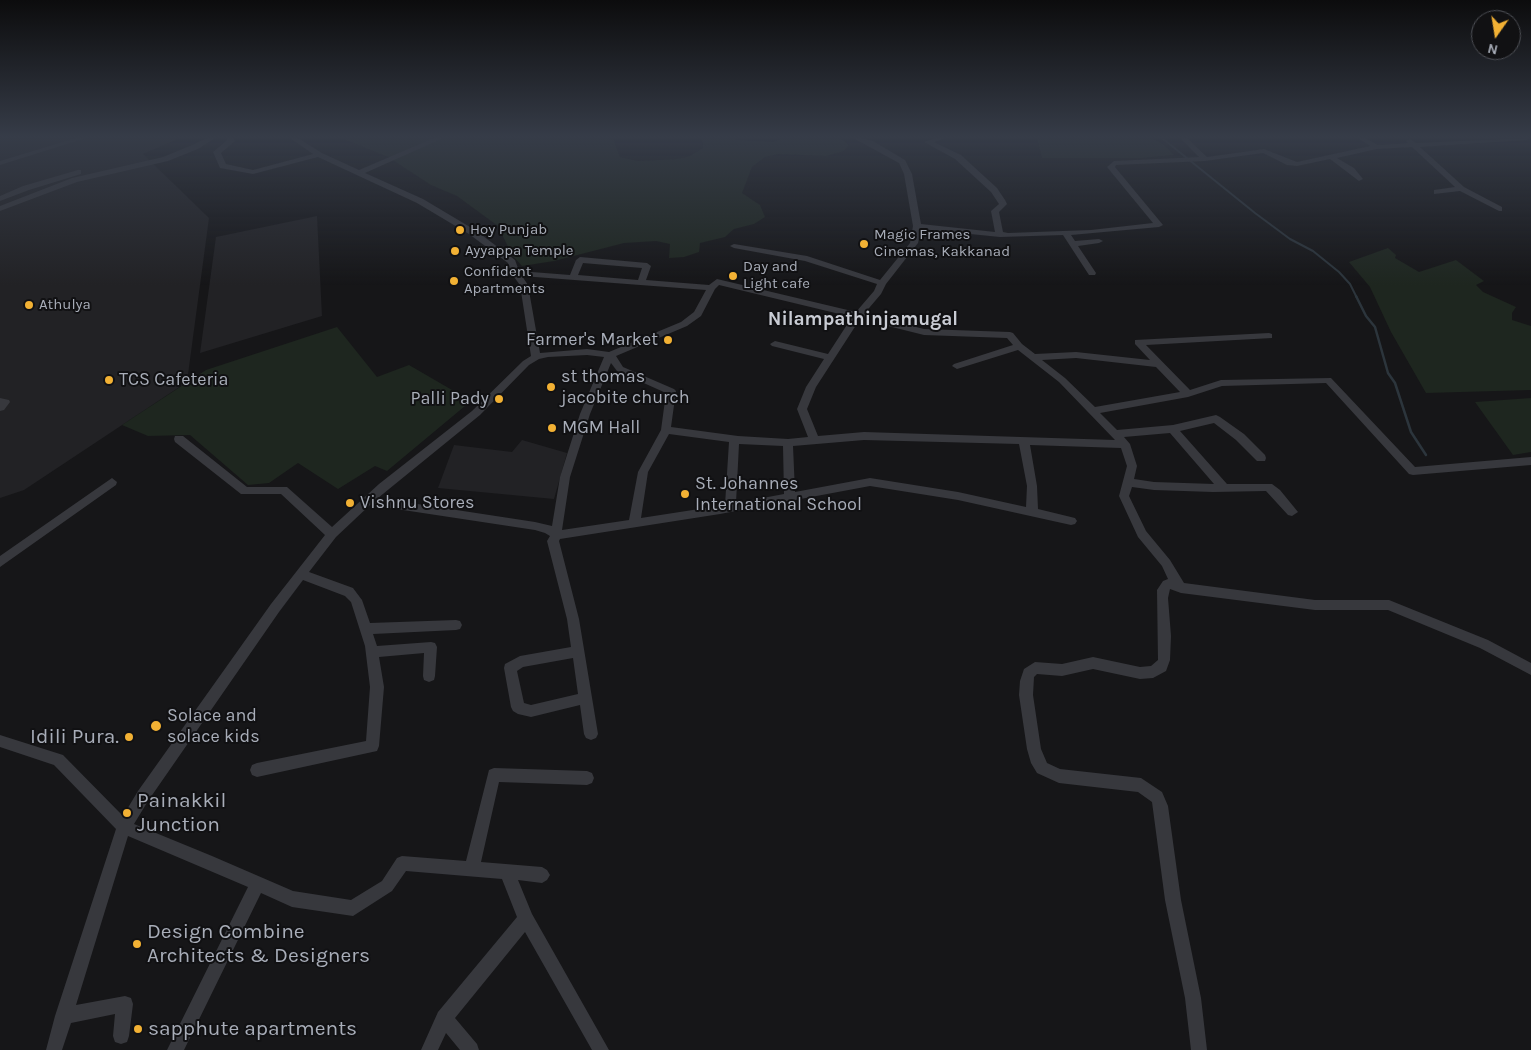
<!DOCTYPE html>
<style>
body{margin:0}
#map{position:relative;width:1531px;height:1050px;overflow:hidden;background:#161618;font-family:Karla,sans-serif}
canvas{display:block}
.north{position:absolute;left:1471px;top:10px;width:50px;height:50px;box-sizing:border-box;background:#111113;border:1px solid #4d4f55;border-radius:50%;rotate:193deg;font-size:14px;font-weight:700;line-height:20px;text-align:center;color:#a8adb8}
.north::after{content:'';display:block;margin:auto;width:18px;height:22px;background:#f2b134;clip-path:polygon(50% 0,100% 100%,50% 72%,0 100%)}
</style>
<div id="map">
<canvas width="1531" height="1050"></canvas>
<div class="north">N</div>
</div>
<script>
const ctx = document.querySelector('canvas').getContext('2d');
ctx.lineJoin = 'round';
function paint(path, color) { ctx.fillStyle = color; ctx.fill(path, 'evenodd'); }
const poly = rows => new Path2D(rows.map(r => 'M' + r).join(''));
function stroke(path, color, width, dash) { ctx.strokeStyle = color; ctx.lineWidth = width; ctx.lineCap = dash ? 'butt' : 'round'; ctx.setLineDash(dash || []); ctx.stroke(path); }
function write(font, color, halo, rows, align = 'center') {
  ctx.font = font + ' Karla,sans-serif'; ctx.lineWidth = 4; ctx.setLineDash([]); ctx.textBaseline = 'middle'; ctx.strokeStyle = halo; ctx.fillStyle = color; for (const [text, x, y, turn = 0] of rows) {
    ctx.save(); ctx.translate(x, y); ctx.rotate((+turn || 0) * Math.PI / 180); ctx.textAlign = isNaN(turn) ? turn : align; if (halo) ctx.strokeText(text, 0, 0); ctx.fillText(text, 0, 0); ctx.restore();
  }
}
paint(poly([
 [0,138,180,138,143,154,209,218,187,382,24,490,0,498],
 [317,216,322,316,200,353,216,237],
 [522,440,567,453,554,499,438,488,454,445,512,452]
]), '#222225');
paint(poly([
 [341,138,613,138,620,157,638,161,677,159,690,156,703,148,702,138,733,138,737,140,774,142,781,138,840,138,849,145,844,151,826,156,778,154,765,157,752,167,742,193,760,205,765,217,754,224,734,229,725,237,700,243,699,252,684,257,669,258,670,244,656,241,624,243,554,261,522,266,512,255,498,226,457,196,431,185,388,157],
 [1037,138,1151,138,1163,144,1174,155,1142,158,1042,158],
 [1388,248,1396,255,1395,258,1419,272,1456,260,1484,281,1476,285,1483,292,1516,307,1512,313,1512,320,1531,326,1531,390,1426,393,1391,332,1370,287,1349,262],
 [337,327,377,377,409,365,471,401,387,471,375,466,338,489,298,463,269,483,248,485,190,435,148,436,122,425,206,370],
 [1531,398,1531,452,1513,455,1475,402]
]), '#1e261f');
stroke(poly([
 [1162,138,1255,213,1290,239,1313,251,1339,272,1350,284,1357,298]
]), '#2c353c', 2);
stroke(poly([
 [1356,296,1366,316,1375,327,1388,373,1395,383,1411,432,1426,455]
]), '#2c353c', 2.5);
paint(poly([
 [76,138,86,138,0,165,0,161,76,138],
 [207,138,215,138,198,149,168,161,77,182,0,211,0,206,72,178,163,157,192,145,207,138],
 [227,138,233,138,235,141,221,153,226,164,253,170,313,154,290,138,298,138,322,153,359,170,434,138,442,138,441,139,365,173,423,199,475,230,515,260,519,271,570,275,576,260,580,257,647,263,651,266,646,280,709,285,717,279,856,312,874,291,877,284,805,261,734,248,730,246,734,244,807,256,880,280,910,243,913,226,904,174,899,163,853,138,861,138,873,141,905,160,912,174,921,224,995,232,991,211,999,204,991,192,955,159,924,142,935,138,944,138,943,139,934,142,961,155,997,188,1005,200,1007,204,999,212,1003,232,1008,233,1091,230,1153,223,1107,167,1114,161,1199,157,1180,138,1187,138,1207,157,1264,149,1297,162,1370,146,1358,138,1365,138,1378,145,1408,143,1406,141,1410,139,1416,143,1530,138,1527,140,1420,147,1464,187,1502,207,1502,211,1499,211,1460,191,1434,194,1434,190,1455,187,1412,147,1377,149,1337,158,1354,168,1363,179,1359,181,1330,159,1297,166,1287,165,1263,153,1205,161,1116,165,1115,167,1163,225,1159,227,1071,235,1075,241,1099,239,1103,241,1099,243,1078,246,1096,273,1095,275,1089,275,1063,235,1000,237,921,229,918,243,886,284,881,294,864,314,924,329,1010,332,1013,333,1022,344,1035,354,1076,352,1150,360,1135,344,1135,340,1269,333,1272,334,1272,338,1146,345,1190,390,1221,380,1331,378,1415,467,1531,457,1531,465,1413,475,1409,474,1326,383,1222,386,1188,397,1100,413,1117,430,1173,425,1216,415,1220,417,1244,434,1265,455,1266,458,1265,461,1257,461,1236,440,1214,423,1180,431,1227,484,1272,484,1280,490,1298,512,1292,516,1288,515,1266,491,1213,492,1154,490,1132,487,1129,496,1146,531,1170,560,1184,583,1315,600,1389,600,1488,640,1531,663,1531,675,1480,648,1388,610,1315,610,1181,593,1170,589,1168,598,1171,636,1170,660,1166,671,1153,678,1140,679,1093,669,1062,676,1037,674,1034,677,1033,695,1041,749,1047,763,1060,769,1141,778,1162,792,1168,806,1181,900,1201,998,1207,1050,1191,1050,1185,998,1165,900,1152,802,1138,792,1059,783,1037,773,1031,763,1027,749,1019,695,1020,681,1024,669,1035,662,1062,664,1093,657,1140,667,1151,666,1158,660,1157,590,1163,581,1168,579,1162,566,1138,537,1119,496,1127,466,1121,448,1030,445,1037,486,1038,509,1075,518,1077,521,1075,524,1071,525,958,500,870,486,720,514,560,539,559,541,579,619,598,734,596,738,591,740,586,738,584,734,580,705,531,717,518,714,513,711,511,707,504,668,505,664,520,656,571,647,567,619,547,541,550,536,545,533,535,530,370,505,336,537,309,572,353,588,362,600,370,623,456,620,460,621,462,625,460,629,456,630,373,634,377,646,431,642,435,643,437,647,435,676,434,680,429,682,424,680,423,676,424,653,379,657,384,687,379,746,377,751,257,777,252,775,250,770,252,765,257,763,366,741,370,687,365,646,351,602,345,596,303,580,279,612,148,801,134,824,212,856,293,891,351,900,382,881,397,858,402,856,466,861,489,770,494,768,587,771,592,773,594,778,592,783,587,785,499,782,481,862,542,867,547,870,550,875,547,880,542,883,518,880,532,914,609,1050,592,1050,525,932,455,1018,477,1044,479,1050,460,1050,446,1033,438,1050,421,1050,438,1012,517,917,502,879,406,871,392,891,353,916,292,907,261,893,184,1050,167,1050,248,887,128,836,76,1005,125,996,131,998,133,1004,129,1036,127,1042,121,1044,115,1042,113,1036,115,1014,71,1023,62,1050,46,1050,55,1016,116,829,54,765,0,747,0,735,63,755,123,816,138,791,271,604,325,535,281,494,241,494,175,442,174,439,175,436,183,436,247,487,287,487,332,527,379,484,472,411,523,361,531,356,520,285,511,273,508,263,469,234,417,203,318,157,253,174,220,168,213,152,227,140,227,138],
 [583,263,642,268,638,280,578,275,583,263],
 [522,276,706,290,694,312,681,322,609,352,587,349,540,353,528,285,522,276],
 [719,285,852,317,828,354,775,341,770,344,772,346,824,359,806,387,797,409,808,437,788,439,738,436,671,427,676,391,674,389,623,367,616,356,687,326,701,316,715,289,719,285],
 [860,319,924,335,1007,338,1013,345,954,364,952,366,957,369,1018,350,1059,382,1115,440,864,432,818,436,807,409,816,387,860,319],
 [587,355,604,357,580,414,560,477,552,526,535,522,378,498,480,415,529,365,539,359,548,357,587,355],
 [1076,358,1156,367,1180,392,1095,407,1065,378,1042,360,1076,358],
 [611,363,617,371,666,393,661,430,638,472,629,520,562,530,570,477,590,414,611,363],
 [1170,433,1214,484,1154,482,1134,479,1137,466,1130,444,1124,437,1170,433],
 [669,434,729,442,725,505,641,518,648,472,669,434],
 [864,440,1019,444,1027,486,1026,507,958,492,870,478,795,492,793,446,864,440],
 [739,444,783,446,784,494,736,503,739,444],
 [573,658,578,694,531,705,524,703,517,671,523,667,573,658],
 [78,170,81,170,81,174,29,190,0,201,0,196,23,186,78,170],
 [0,398,9,400,10,402,4,410,0,411,0,398],
 [112,478,117,482,116,485,0,567,0,556,112,478]
]), '#37383d');
const sky = ctx.createLinearGradient(0, 0, 0, 285);
sky.addColorStop(0, '#0c0c0d');
sky.addColorStop(0.48, '#363c48');
sky.addColorStop(1, '#363c4800');
ctx.fillStyle = sky;
ctx.fillRect(0, 0, 1531, 285);
for (const [x, y, r, color] of [
 [460,230,5,"#f2b134"],
 [864,244,5,"#f2b134"],
 [455,251,5,"#f2b134"],
 [733,276,5,"#f2b134"],
 [454,281,5,"#f2b134"],
 [29,305,5,"#f2b134"],
 [668,340,5,"#f2b134"],
 [109,380,5,"#f2b134"],
 [551,387,5,"#f2b134"],
 [499,399,5,"#f2b134"],
 [552,428,5,"#f2b134"],
 [685,494,5,"#f2b134"],
 [350,503,5,"#f2b134"],
 [156,726,6,"#f2b134"],
 [129,737,5,"#f2b134"],
 [127,813,5,"#f2b134"],
 [137,944,5,"#f2b134"],
 [138,1029,5,"#f2b134"]
]) { const dot = new Path2D(); dot.arc(x, y, r, 0, 2 * Math.PI); ctx.fillStyle = color; ctx.fill(dot); stroke(dot, '#111113', 2); }
write('15px', '#a8adb8', '#111113', [
 ["Hoy Punjab",470,230],
 ["Magic Frames",874,235],
 ["Cinemas, Kakkanad",874,252],
 ["Ayyappa Temple",465,251],
 ["Day and",743,267],
 ["Light cafe",743,284],
 ["Confident",464,272],
 ["Apartments",464,289],
 ["Athulya",39,305]
], 'left');
write('18px', '#a8adb8', '#111113', [
 ["Farmer's Market",658,340,"right"],
 ["st thomas",561,377],
 ["jacobite church",561,398],
 ["TCS Cafeteria",119,380],
 ["Palli Pady",489,399,"right"],
 ["MGM Hall",562,428],
 ["St. Johannes",695,484],
 ["International School",695,505],
 ["Vishnu Stores",360,503],
 ["Solace and",167,716],
 ["solace kids",167,737]
], 'left');
write('bold 19px', '#c9ccd4', '#111113', [
 ["Nilampathinjamugal",863,320]
]);
write('21px', '#a8adb8', '#111113', [
 ["Idili Pura.",119,737,"right"],
 ["Painakkil",137,801],
 ["Junction",137,825],
 ["Design Combine",147,932],
 ["Architects & Designers",147,956],
 ["sapphute apartments",148,1029]
], 'left');
</script>
